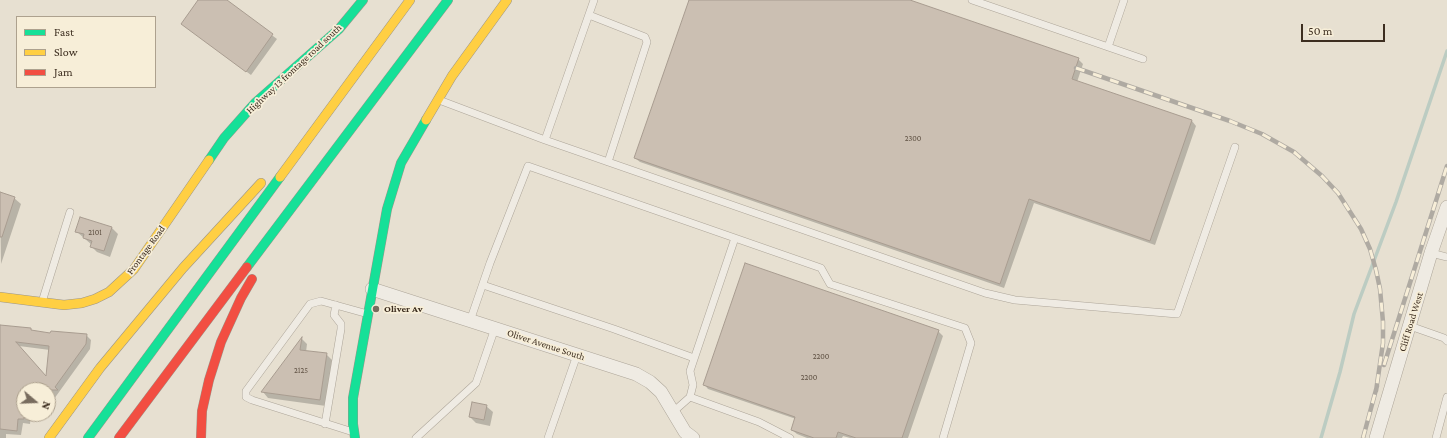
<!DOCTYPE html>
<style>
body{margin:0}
#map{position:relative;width:1447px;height:438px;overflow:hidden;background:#e7e0d1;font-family:"Crimson Pro",serif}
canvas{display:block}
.legend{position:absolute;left:16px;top:16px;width:140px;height:72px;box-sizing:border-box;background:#f7eed8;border:1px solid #ada18e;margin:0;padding:5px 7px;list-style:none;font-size:12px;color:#3d2e20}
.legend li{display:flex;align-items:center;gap:8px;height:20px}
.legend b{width:20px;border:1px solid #ada18e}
.north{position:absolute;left:16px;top:382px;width:40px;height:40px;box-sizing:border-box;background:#f7eed8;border:1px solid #ada18e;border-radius:50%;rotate:109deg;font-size:11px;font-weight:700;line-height:16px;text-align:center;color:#3d2e20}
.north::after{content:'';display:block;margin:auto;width:14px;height:18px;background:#786c5e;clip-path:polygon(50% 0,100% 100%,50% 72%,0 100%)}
.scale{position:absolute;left:1301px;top:24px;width:84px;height:18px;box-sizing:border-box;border:2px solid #3d2e20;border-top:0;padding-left:5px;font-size:12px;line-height:14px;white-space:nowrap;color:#3d2e20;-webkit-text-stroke:3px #f7eed8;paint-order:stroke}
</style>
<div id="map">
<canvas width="1447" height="438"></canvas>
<ul class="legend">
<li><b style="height:5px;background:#16e098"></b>Fast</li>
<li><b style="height:5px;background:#ffcf43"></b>Slow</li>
<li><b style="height:5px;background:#f24e42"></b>Jam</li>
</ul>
<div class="north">N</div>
<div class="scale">50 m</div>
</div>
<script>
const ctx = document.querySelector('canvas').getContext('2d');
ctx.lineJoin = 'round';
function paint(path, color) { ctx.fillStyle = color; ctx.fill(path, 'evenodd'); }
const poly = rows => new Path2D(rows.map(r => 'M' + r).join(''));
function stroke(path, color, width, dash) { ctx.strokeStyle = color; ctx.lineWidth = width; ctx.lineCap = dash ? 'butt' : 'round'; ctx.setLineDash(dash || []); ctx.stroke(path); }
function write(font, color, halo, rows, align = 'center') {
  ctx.font = font + ' "Crimson Pro",serif'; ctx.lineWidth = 3.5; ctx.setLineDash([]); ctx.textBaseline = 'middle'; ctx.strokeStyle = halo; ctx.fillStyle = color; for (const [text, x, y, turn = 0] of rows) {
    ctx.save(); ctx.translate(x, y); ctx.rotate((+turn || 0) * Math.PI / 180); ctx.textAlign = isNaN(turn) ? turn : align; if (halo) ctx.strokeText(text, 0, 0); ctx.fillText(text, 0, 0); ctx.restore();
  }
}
paint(poly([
 [199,0,225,0,277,39,251,75,182,24],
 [690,0,907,0,1078,59,1083,64,1077,82,1192,121,1196,126,1155,245,1034,203,1004,288,640,162,635,158],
 [0,193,14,198,21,204,1,264],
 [81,218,112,228,118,234,110,257,97,252,91,246,92,245,76,231],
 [0,326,31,329,33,332,51,334,86,335,91,340,90,349,54,399,48,398,48,390,24,390,24,414,31,414,30,424,23,423,21,435,6,434,6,438,0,438],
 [19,346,50,350,47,378],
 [938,331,943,336,908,438,850,438,843,436,842,438,807,438,797,434,792,430,796,419,708,389,704,384],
 [302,339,307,344,306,352,326,354,332,360,326,406,268,398,263,392],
 [486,406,493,412,490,426,476,423,470,417]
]), '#0003');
stroke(poly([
 [1321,438,1340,372,1354,314,1396,202,1447,51]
]), '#bcccc2', 3.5);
const building = poly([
 [198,0,227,0,273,34,246,72,181,24,198,0],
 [689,0,910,0,1079,58,1072,79,1192,120,1150,241,1029,199,1000,284,634,158,689,0],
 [0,192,15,197,2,237,0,237,0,192],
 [80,217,112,227,104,251,90,247,92,241,83,238,84,234,75,232,80,217],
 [745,263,939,330,902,438,856,438,838,432,836,438,814,438,791,430,795,417,703,385,745,263],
 [0,325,31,328,31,330,50,333,51,331,87,334,86,344,55,387,58,390,24,390,24,419,18,419,17,431,0,429,0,325],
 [16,342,49,346,46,376,16,342],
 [302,337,300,350,327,353,320,400,261,392,302,337],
 [472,402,487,405,484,420,469,417,472,402]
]);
paint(building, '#cbbfb2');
stroke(building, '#a89c90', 1);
const lane = poly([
 [972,0,1143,59],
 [589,15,645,37,647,42,608,162],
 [1108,47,1124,0],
 [439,100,545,140,594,0],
 [545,140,985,293,1015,300,1177,314,1235,147],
 [1431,253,1447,257],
 [483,285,614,329,694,358],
 [42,302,70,212],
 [470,321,490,263,528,166,821,268,830,284,965,328,971,343,943,438],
 [1410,326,1444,338,1447,341],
 [690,397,759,422,790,438],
 [673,412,690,397,693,385,690,371,735,238],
 [325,424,341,329,341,324,334,315,336,305],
 [353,432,252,400,246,397,246,391,310,304,321,301,368,314],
 [416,438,476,383,495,328],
 [548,438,577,355],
 [1436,438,1447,397]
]);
const street = poly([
 [372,289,636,374,650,382,661,392,685,432,693,438],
 [1376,438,1431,253,1447,207]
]);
const fast = poly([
 [209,160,224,138,255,103,339,29,363,0],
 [247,267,448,0],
 [88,438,280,177],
 [355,438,353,424,353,398,387,209,401,163,426,120]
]);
const slow = poly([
 [426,120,452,76,507,0],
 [280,177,410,0],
 [0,297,64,305,82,303,95,299,109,292,134,269,209,160],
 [49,438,100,368,183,268,261,183]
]);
const jam = poly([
 [119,438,247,267],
 [201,438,202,411,209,380,221,342,241,298,252,279]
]);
stroke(lane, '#ada599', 8);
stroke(street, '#ada599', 14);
stroke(fast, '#9c958a', 10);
stroke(slow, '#9c958a', 10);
stroke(jam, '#9c958a', 10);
stroke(lane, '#efebe3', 7);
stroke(street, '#efebe3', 13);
stroke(fast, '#16e098', 9);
stroke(slow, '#ffcf43', 9);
stroke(jam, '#f24e42', 9);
const rail = poly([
 [1076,68,1230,121,1262,134,1294,152,1322,176,1338,193,1361,229,1370,249,1376,270,1380,289,1383,322,1383,343,1376,391],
 [1384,365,1447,166],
 [1363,438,1377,386]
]);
stroke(rail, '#afaaa2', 4.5);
stroke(rail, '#f7eed8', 3, [9]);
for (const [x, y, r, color] of [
 [376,309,4,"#786c5e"]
]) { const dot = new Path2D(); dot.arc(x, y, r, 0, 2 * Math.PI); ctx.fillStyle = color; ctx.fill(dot); stroke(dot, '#f7eed8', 1.5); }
write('8px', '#605244', null, [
 ["2300",913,139],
 ["2101",95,233],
 ["2200",821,357],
 ["2125",301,371],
 ["2200",809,378]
]);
write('10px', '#3d2e20', '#f7eed8', [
 ["Highway 13 frontage road south",294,69,-43],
 ["Frontage Road",146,250,-54],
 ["Cliff Road West",1411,322,-73],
 ["Oliver Avenue South",546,345,18]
]);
write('bold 10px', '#3d2e20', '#f7eed8', [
 ["Oliver Av",384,309]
], 'left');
</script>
